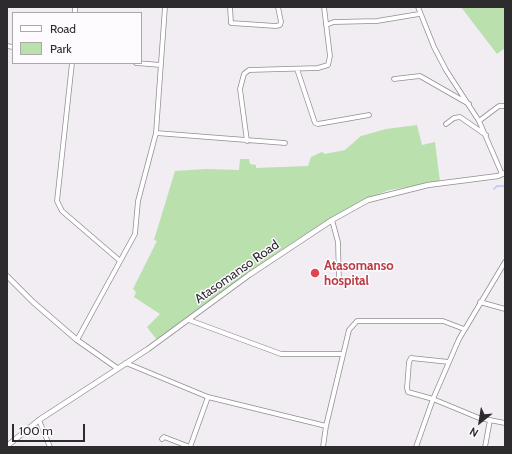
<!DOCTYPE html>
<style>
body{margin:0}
#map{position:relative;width:512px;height:454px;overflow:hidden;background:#f1edf3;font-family:Cabin,sans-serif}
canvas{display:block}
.frame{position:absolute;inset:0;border:8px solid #2d2b2e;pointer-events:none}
.legend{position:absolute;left:12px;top:12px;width:130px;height:52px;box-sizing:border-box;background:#fdfbfe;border:1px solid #aaa8ab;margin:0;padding:5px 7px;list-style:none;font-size:12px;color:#2d2b2e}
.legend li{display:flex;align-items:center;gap:8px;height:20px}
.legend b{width:20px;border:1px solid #aaa8ab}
.north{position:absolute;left:460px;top:402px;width:40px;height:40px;-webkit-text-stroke:3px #fdfbfe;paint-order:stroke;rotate:210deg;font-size:11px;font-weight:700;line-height:16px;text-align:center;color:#2d2b2e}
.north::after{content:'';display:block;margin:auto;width:14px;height:18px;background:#2d2b2e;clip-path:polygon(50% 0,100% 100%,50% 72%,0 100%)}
.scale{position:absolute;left:12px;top:424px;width:73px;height:18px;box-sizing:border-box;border:2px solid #2d2b2e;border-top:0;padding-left:5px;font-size:12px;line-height:14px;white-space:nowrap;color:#2d2b2e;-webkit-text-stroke:3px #fdfbfe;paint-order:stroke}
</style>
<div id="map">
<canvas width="512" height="454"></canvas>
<div class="frame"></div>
<ul class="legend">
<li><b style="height:5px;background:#fff"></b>Road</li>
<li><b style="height:11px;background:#b9e0ad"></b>Park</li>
</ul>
<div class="north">N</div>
<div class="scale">100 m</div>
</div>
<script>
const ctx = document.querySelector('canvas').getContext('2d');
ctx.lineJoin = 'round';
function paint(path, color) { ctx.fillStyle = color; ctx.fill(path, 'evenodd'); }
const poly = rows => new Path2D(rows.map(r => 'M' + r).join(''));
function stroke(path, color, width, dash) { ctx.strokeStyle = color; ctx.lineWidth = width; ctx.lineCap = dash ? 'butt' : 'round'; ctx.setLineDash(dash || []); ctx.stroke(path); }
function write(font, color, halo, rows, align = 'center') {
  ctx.font = font + ' Cabin,sans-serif'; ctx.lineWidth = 3; ctx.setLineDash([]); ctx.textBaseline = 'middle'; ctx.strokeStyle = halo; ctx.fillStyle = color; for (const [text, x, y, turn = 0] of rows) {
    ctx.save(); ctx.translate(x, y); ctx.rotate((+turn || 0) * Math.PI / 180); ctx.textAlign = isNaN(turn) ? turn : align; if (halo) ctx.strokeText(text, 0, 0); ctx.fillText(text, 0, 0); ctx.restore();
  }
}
paint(poly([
 [461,7,505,7,505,48,497,54],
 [417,125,422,145,435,142,440,182,389,190,366,199,323,223,281,250,157,340,147,327,160,314,134,297,136,292,133,289,157,241,154,240,175,171,206,169,239,170,240,159,249,159,250,164,256,165,256,168,308,166,311,157,322,152,325,154,345,150,361,136,386,129]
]), '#b9e0ad');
stroke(poly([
 [494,189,497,186,505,186]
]), '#b2c9f6', 1.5);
const minor = poly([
 [230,7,231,23,276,26,280,25,281,22,278,7],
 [418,7,434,47,446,70,479,121,502,174],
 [75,13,75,7],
 [326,25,334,22,377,21,419,14],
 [7,46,13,47],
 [72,63,57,201,62,211,119,260],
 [136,63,161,65],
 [297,69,315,123,318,124,369,115],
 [394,79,420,76,469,104],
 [479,121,499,106,505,106],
 [446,124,454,118,460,117,486,135],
 [156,133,285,143],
 [247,141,240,89,244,74,249,70,318,68,328,65,330,56,324,7],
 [332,220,338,242,339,282],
 [480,302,505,309],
 [189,320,281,354,343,354],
 [77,340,135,234,138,201,156,133,165,7],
 [449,362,411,358,409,362,407,388,408,392,433,399,479,418,505,423],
 [126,363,208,397,326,426,323,447],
 [39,420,50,447],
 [326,426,349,330,357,321,443,321,464,329],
 [162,439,164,437,190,447],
 [190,447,208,397],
 [416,447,433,399,459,339,505,262],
 [485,447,490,420]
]);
const tertiary = poly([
 [7,276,33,302,77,340,117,368],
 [7,446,39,420,148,349,249,275,332,220,368,200,428,185,498,176,505,173]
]);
stroke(minor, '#928e93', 5.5);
stroke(tertiary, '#928e93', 6);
stroke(minor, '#fff', 4);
stroke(tertiary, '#fff', 4.5);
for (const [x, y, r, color] of [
 [315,273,5,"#e0444e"]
]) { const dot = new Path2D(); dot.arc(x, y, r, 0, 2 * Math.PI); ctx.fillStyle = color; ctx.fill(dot); stroke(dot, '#fdfbfe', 1.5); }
write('bold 13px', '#be3a42', '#fdfbfe', [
 ["Atasomanso",324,266],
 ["hospital",324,281]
], 'left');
write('13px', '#2d2b2e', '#fdfbfe', [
 ["Atasomanso Road",237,272,-35]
]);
</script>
